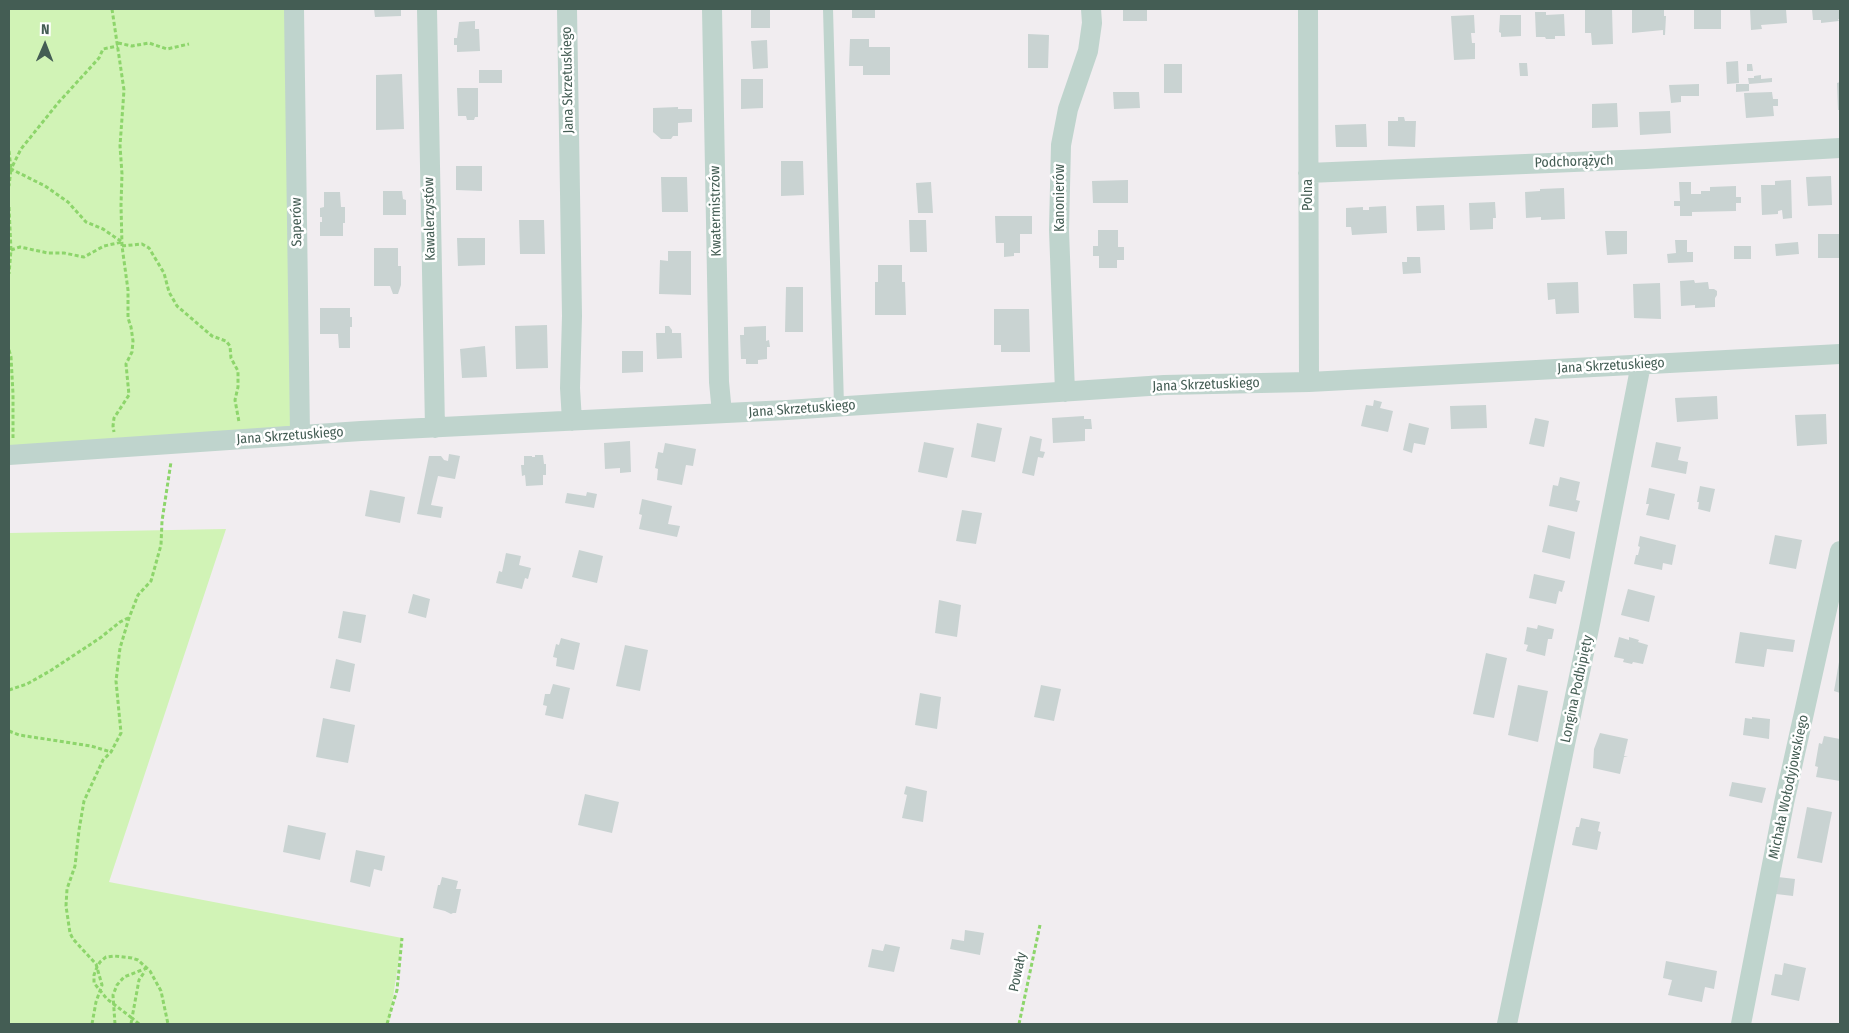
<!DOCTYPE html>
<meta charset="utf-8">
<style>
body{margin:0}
#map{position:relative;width:1849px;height:1033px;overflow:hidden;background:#f1edf0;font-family:"Fira Sans Condensed",sans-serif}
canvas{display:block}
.frame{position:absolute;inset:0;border:10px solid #445d54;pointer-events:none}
.north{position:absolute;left:20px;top:20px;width:50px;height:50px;-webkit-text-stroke:4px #fff;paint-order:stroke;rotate:1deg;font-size:14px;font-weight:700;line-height:20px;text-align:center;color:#445d54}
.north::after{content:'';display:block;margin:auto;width:18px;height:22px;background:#445d54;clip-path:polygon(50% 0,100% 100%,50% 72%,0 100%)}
</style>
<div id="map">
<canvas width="1849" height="1033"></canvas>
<div class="frame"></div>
<div class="north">N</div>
</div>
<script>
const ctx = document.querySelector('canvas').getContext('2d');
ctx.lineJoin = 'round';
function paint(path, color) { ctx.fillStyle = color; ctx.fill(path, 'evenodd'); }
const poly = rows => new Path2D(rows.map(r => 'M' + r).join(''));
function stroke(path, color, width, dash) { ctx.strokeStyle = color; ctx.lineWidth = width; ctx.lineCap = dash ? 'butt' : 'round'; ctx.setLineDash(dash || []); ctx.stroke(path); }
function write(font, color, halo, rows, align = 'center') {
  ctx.font = font + ' "Fira Sans Condensed",sans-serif'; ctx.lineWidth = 5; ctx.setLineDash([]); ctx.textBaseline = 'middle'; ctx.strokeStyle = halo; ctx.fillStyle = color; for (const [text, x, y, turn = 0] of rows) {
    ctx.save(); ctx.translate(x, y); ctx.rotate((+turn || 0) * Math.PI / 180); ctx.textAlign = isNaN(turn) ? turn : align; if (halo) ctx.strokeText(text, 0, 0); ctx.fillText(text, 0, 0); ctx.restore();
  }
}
paint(poly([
 [9,9,294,9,300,435,9,455],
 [226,529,109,882,402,938,389,1024,9,1024,9,533]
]), '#d1f3b6');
paint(poly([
 [374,9,401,9,401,16,375,17],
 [751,9,770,9,770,28,751,28],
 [852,9,875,9,875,18,852,18],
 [1123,9,1147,9,1147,21,1123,21],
 [1612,9,1613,44,1592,45,1591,33,1585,33,1585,10],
 [1632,9,1664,9,1664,16,1666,16,1665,35,1663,35,1663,30,1632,33],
 [1694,9,1721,9,1721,29,1694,29],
 [1750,9,1786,9,1787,23,1761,25,1762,29,1751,30],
 [1812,9,1840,9,1840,19,1838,19,1839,21,1821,23,1821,20,1813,20],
 [1535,12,1546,12,1546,15,1564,14,1565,36,1555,36,1555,39,1546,39,1545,37,1536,37],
 [1474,15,1475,33,1471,33,1472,43,1475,43,1475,59,1454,60,1451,16],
 [1500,15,1521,15,1521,36,1501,37,1501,33,1499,32],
 [475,21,475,29,479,29,480,51,457,52,457,45,454,45,454,38,457,38,459,22],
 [1028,34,1049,35,1048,68,1028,68],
 [850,39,869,39,869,47,890,47,890,75,863,75,863,66,849,66],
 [767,40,768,68,753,69,751,41],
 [1738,61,1739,83,1727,84,1726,62],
 [1519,63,1527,63,1528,76,1520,76],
 [1164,64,1182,64,1182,93,1164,93],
 [1747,64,1752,64,1753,71,1747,71],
 [479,70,502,70,502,83,479,83],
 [402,74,404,129,376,130,376,75],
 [1761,75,1761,79,1772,78,1772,82,1749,84,1749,91,1736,92,1736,84,1749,84,1748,78,1754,78,1754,76],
 [741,79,763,79,763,108,741,109],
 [1840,82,1840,110,1838,110,1837,83],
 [1699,84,1699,96,1681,96,1681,102,1671,103,1669,85],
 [457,88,478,88,478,117,475,117,474,120,467,120,466,116,458,116],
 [1113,92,1139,92,1140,108,1114,109],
 [1772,92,1773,99,1778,99,1778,106,1773,106,1774,116,1746,118,1744,93],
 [1617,103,1618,127,1592,128,1592,104],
 [678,107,678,109,692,109,692,122,678,123,678,136,673,136,671,139,661,139,653,132,653,108],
 [1670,111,1671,133,1640,135,1639,112],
 [1398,117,1404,117,1405,121,1416,121,1415,147,1388,146,1388,121,1398,121],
 [1366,124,1367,147,1336,147,1335,125],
 [781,161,803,161,804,195,781,196],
 [456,166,482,166,482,191,456,190],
 [1831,176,1832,205,1808,206,1806,177],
 [661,177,687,177,688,212,662,212],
 [1128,180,1128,203,1093,203,1092,181],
 [1791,180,1792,218,1783,219,1782,210,1778,211,1778,214,1762,215,1761,185,1775,185,1775,181],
 [931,182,933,213,918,213,916,183],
 [1679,182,1691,182,1691,194,1701,194,1701,191,1710,191,1710,187,1736,186,1736,197,1741,197,1741,203,1736,203,1736,211,1692,212,1692,216,1680,216,1680,206,1674,206,1674,201,1680,201],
 [1564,188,1565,219,1541,220,1541,217,1526,218,1525,192,1540,191,1540,189],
 [383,191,402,191,403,199,406,200,406,215,383,215],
 [324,192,340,192,341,207,345,207,345,223,343,223,343,236,320,236,320,222,322,222,322,217,320,217,320,208,324,207],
 [1495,202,1496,218,1493,218,1493,229,1470,230,1469,203],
 [1444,205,1445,230,1417,231,1416,206],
 [1386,206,1387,233,1352,235,1351,227,1346,227,1346,208,1363,207,1363,210,1369,210,1369,207],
 [995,216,1032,216,1032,234,1020,234,1020,253,1014,253,1014,256,1004,257,1004,243,996,243],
 [519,220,544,220,545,254,520,254],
 [909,220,926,220,927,252,910,252],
 [1098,230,1118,230,1118,247,1124,247,1124,260,1117,260,1117,268,1099,268,1099,256,1093,256,1093,246,1098,246],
 [1605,231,1627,231,1627,254,1607,255],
 [1818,234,1840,234,1840,258,1818,258],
 [457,238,485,238,485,265,458,266],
 [1675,240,1687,240,1687,252,1693,252,1693,262,1668,263,1667,254,1676,253],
 [1798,242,1799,254,1776,256,1775,244],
 [1734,246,1751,246,1751,259,1734,259],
 [374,248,398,248,398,266,401,266,401,285,398,294,393,294,390,286,374,286],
 [668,251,691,251,691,295,659,294,660,260,668,261],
 [1407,257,1420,257,1421,273,1403,274,1402,262,1407,262],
 [878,265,902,265,902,282,905,282,906,315,875,315,875,282,878,282],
 [1694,280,1695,283,1708,282,1709,289,1714,289,1717,291,1717,295,1715,298,1715,307,1695,308,1695,305,1681,306,1680,281],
 [1578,282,1579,313,1556,314,1555,299,1548,300,1547,283],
 [1660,283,1661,319,1634,318,1633,284],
 [786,287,803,287,803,332,785,332],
 [320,308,350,308,350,317,352,317,352,327,350,327,350,348,339,348,338,334,320,334],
 [994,309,1029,309,1030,352,1001,352,1001,345,994,345],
 [547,325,548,368,516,369,515,326],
 [665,326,669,326,672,330,672,333,681,333,682,358,657,359,656,333,665,333],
 [766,326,766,341,769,340,770,347,767,347,767,359,758,360,758,364,746,364,746,359,741,359,740,335,744,335,744,327],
 [485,346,487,377,462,378,460,349],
 [622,351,643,351,643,372,622,373],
 [1717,396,1718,419,1677,422,1675,398],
 [1374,400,1382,402,1380,408,1393,411,1388,432,1361,426,1366,405,1373,406],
 [1486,405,1487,428,1451,429,1450,406],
 [1826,414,1827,444,1797,446,1795,415],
 [1084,416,1084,419,1091,419,1092,429,1085,429,1085,441,1053,443,1052,418],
 [1535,418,1549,421,1544,447,1529,444],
 [977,423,1002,428,995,462,971,457],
 [1409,423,1429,428,1425,445,1414,443,1412,453,1403,450],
 [1030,436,1042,439,1040,451,1045,452,1043,458,1038,457,1034,476,1022,473],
 [630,441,631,472,620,473,620,468,605,469,604,443],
 [924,442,954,448,947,478,918,472],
 [1656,442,1681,447,1678,460,1688,462,1686,474,1651,467],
 [665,443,696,449,693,466,686,465,682,485,657,480,658,469,655,468,658,452,663,453],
 [449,454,460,456,455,479,438,476,431,505,443,507,441,518,417,514,429,456,441,456,444,460,448,461],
 [535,455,543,455,544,464,546,464,546,475,543,475,543,485,526,486,525,475,522,476,521,465,524,465,524,456,532,456,532,457,535,457],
 [1560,477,1580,482,1576,500,1580,501,1577,512,1549,506,1553,485,1558,486],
 [1700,486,1715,489,1710,512,1698,509,1699,502,1697,502],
 [1649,488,1675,494,1669,520,1646,515,1649,504,1646,504],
 [370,490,405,497,400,523,365,516],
 [587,492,597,494,594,508,565,503,567,493,586,496],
 [642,499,672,506,668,524,680,526,677,537,639,529,642,515,639,514],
 [962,510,982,513,976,544,956,541],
 [1548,525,1575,532,1570,559,1542,552],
 [1775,535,1802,540,1796,569,1769,564],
 [1640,536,1676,545,1672,565,1663,563,1662,570,1634,564,1636,555,1638,555,1640,547,1638,546],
 [579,550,603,556,597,583,572,577],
 [506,553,521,556,519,565,531,568,528,579,525,578,522,589,496,583,499,571,502,572],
 [1534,574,1565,581,1562,592,1559,591,1556,604,1529,598],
 [1628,589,1655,596,1649,622,1621,615],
 [413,594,430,599,426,618,408,613],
 [939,600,961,605,957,637,935,633],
 [343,611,366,615,361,643,338,638],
 [1538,625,1554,629,1552,639,1548,639,1545,656,1526,651,1528,645,1524,644,1527,627,1537,629],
 [1740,632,1795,640,1793,652,1767,649,1764,667,1735,663],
 [1619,637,1629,640,1629,637,1639,640,1638,642,1648,645,1643,664,1633,662,1632,664,1623,662,1624,659,1614,657],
 [561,638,580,643,574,670,556,666,557,658,553,657,556,644,559,645],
 [625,645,648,650,640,691,616,686],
 [1486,653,1507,658,1494,718,1473,714],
 [336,659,355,664,350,692,330,688],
 [1839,662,1840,662,1840,693,1834,691],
 [553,684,570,688,563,719,545,715,547,706,543,705,545,694,550,694],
 [1041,685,1061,689,1054,721,1034,717],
 [1518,685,1548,691,1538,742,1508,735],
 [920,693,941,697,937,729,915,725],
 [1752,717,1770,719,1769,739,1743,735,1745,718,1752,719],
 [323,718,355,725,348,763,316,757],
 [1600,733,1628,739,1624,756,1628,757,1624,757,1620,774,1593,768,1594,749],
 [1824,736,1840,739,1840,781,1816,777,1818,767,1815,766,1819,743,1822,744],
 [1732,782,1766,788,1762,803,1729,796],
 [906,786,927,791,923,822,902,818,907,795,904,794],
 [585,794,619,802,612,833,578,825],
 [1807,807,1832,812,1822,863,1797,858],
 [1581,818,1600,822,1598,831,1601,832,1597,850,1572,845,1576,827,1579,827],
 [288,825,326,833,320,860,283,852],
 [356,850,385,856,382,871,374,869,370,887,350,882],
 [442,877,458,881,456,889,461,889,456,913,453,913,451,914,445,911,433,908,438,885,440,885],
 [1778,877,1795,879,1793,896,1776,894],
 [965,930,984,933,980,955,950,949,952,939,964,941],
 [885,944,900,947,894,972,868,967,872,949,883,951],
 [1666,961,1717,971,1714,989,1705,987,1702,1002,1668,995,1672,980,1663,978],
 [1784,963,1806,968,1799,1001,1771,995,1775,974,1782,975]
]), '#c9d3d2');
stroke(poly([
 [112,9,124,90,120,146,122,174,121,205,122,246,128,290,128,318,131,327,133,341,132,352,126,364,129,395,114,418,113,426,114,432],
 [118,43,132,46,149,43,167,49,189,44],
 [9,151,11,169,9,186],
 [9,207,11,250,9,274],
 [122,246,142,244,149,248,164,273,169,292,177,306,212,336,226,341,230,346,231,358,238,371,238,387,235,400,239,422],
 [11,250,20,247,48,253,64,253,84,257,104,246,122,242,103,229,86,222,68,202,45,186,11,169,21,149,58,103,99,58,103,49,118,46],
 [9,350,11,357,13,394,13,438],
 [9,690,27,684,50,671,100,638,120,622,128,618],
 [9,731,19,735,91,746,111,752],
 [92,1024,96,1002,102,985,96,964,73,939,70,933,66,906,67,889,75,866,79,830,84,801,103,760,111,752,121,733,116,681,120,648,129,618,138,595,151,581,161,545,162,521,171,462],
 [115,1024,113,995,117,985,124,977,147,968],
 [131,1024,132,1018,107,999,94,983,94,975,97,967,100,962,106,957,114,956,132,958,138,960,150,971,161,991,168,1024],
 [139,1024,132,1018,139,980,145,971],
 [387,1024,397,990,402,938],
 [1019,1024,1040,925]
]), '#8dd56b', 3, [4, 2.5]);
stroke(poly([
 [828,9,839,406]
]), '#bfd4cd', 10);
stroke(poly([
 [294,9,300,435],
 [427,9,435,428],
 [567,9,572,316,570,388,572,421],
 [712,9,719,382,722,413],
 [1308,9,1309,382],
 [1308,173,1646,159,1840,148],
 [1065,392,1059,230,1061,145,1068,109,1088,51,1092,23,1091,9],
 [9,455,361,431,787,410,1164,385,1309,382,1840,354],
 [1507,1024,1591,619,1641,364],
 [1741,1024,1784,803,1840,551]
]), '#bfd4cd', 20);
write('14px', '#445d54', '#fff', [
 ["Jana Skrzetuskiego",568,80,-91],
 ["Podchorążych",1574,162,-2],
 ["Polna",1308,195,-90],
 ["Kanonierów",1060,198,-90],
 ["Kwatermistrzów",716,211,-91],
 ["Kawalerzystów",430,219,-91],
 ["Saperów",297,222,-91],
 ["Jana Skrzetuskiego",1611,366,-3],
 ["Jana Skrzetuskiego",1206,385,-2],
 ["Jana Skrzetuskiego",802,409,-4],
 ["Jana Skrzetuskiego",290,436,-4],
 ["Longina Podbipięty",1577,689,-78],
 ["Michała Wołodyjowskiego",1789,787,-78],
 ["Powały",1018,972,-78]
]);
</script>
